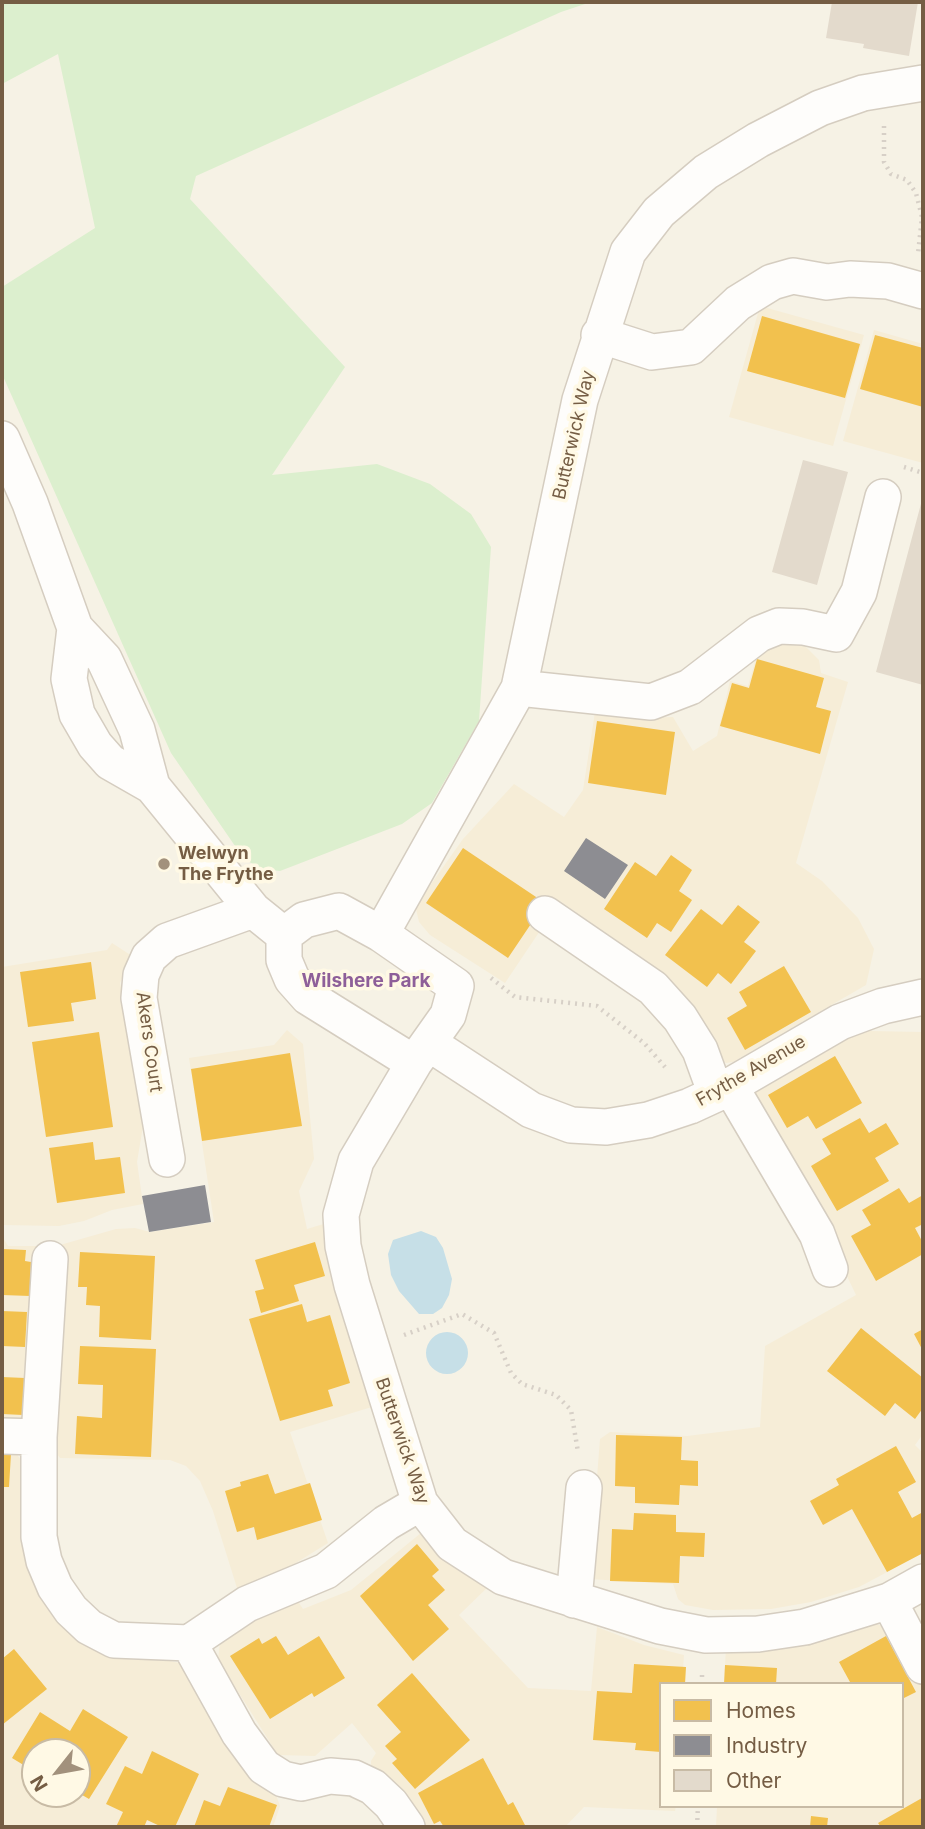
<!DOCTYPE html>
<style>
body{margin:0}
#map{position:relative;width:925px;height:1829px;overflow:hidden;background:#f6f2e5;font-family:Inter,sans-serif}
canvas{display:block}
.frame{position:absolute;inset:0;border:4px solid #755d44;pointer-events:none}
.legend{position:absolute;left:659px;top:1682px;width:245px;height:126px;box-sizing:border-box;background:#fff9e5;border:2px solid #c8bba5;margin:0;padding:9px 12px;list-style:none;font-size:21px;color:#755d44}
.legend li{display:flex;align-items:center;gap:14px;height:35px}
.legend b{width:35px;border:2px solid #c8bba5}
.north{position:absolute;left:21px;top:1738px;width:70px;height:70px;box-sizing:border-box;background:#fff9e5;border:2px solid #c8bba5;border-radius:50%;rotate:239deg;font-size:19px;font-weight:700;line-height:28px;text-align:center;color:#755d44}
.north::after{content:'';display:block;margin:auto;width:24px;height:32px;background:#a2917c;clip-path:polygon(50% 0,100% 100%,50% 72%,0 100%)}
</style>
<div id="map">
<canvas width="925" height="1829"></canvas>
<div class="frame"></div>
<ul class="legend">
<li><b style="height:19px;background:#f2c14e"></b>Homes</li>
<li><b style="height:19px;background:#8d8d92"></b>Industry</li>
<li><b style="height:19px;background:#e3dacc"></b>Other</li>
</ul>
<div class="north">N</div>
</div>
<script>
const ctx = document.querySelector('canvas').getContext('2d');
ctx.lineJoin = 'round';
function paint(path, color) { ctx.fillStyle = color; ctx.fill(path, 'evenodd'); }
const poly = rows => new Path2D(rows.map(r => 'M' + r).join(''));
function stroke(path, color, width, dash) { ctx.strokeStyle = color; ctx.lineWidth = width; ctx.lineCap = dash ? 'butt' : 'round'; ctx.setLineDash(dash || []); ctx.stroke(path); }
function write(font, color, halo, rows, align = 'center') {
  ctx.font = font + ' Inter,sans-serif'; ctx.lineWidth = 7; ctx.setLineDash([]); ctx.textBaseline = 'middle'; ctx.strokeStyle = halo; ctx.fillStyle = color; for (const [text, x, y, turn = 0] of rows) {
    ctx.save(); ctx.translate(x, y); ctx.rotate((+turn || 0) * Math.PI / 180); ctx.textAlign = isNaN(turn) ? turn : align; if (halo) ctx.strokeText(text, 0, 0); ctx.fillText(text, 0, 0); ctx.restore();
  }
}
paint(poly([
 [760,306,864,335,833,446,729,417],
 [874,330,923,344,923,463,843,441],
 [801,642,819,660,821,673,848,682,796,863,822,881,858,918,874,949,866,985,733,1062,726,1063,718,1058,681,995,635,954,560,901,505,983,430,935,419,922,416,909,419,901,463,839,514,784,564,817,583,790,595,712,643,718,673,717,693,751,717,736,730,681,748,686,757,655,769,643],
 [112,943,132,956,120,983,142,1073,144,1120,137,1162,143,1204,112,1210,84,1221,59,1226,2,1225,2,967,107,950],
 [287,1030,303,1044,314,1159,299,1191,307,1229,330,1222,375,1406,290,1432,328,1543,291,1566,237,1588,213,1511,200,1481,186,1466,170,1460,60,1458,54,1450,60,1245,116,1229,135,1228,150,1232,214,1222,189,1058,274,1045],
 [869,1031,923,1032,923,1434,915,1445,923,1453,923,1553,859,1587,811,1602,771,1609,713,1610,685,1605,678,1599,673,1584,589,1579,600,1439,610,1432,687,1436,760,1427,765,1346,856,1295,806,1190,755,1101,756,1091,766,1081,842,1040],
 [2,1236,8,1246,42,1246,30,1419,2,1419],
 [2,1447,15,1452,24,1464,27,1551,111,1653,134,1660,163,1659,183,1664,273,1786,280,1806,273,1827,2,1827],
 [35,1752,77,1752,77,1794,35,1794],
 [421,1533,459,1570,490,1585,459,1615,528,1688,591,1691,597,1627,644,1645,684,1655,682,1684,661,1684,661,1806,676,1806,675,1811,584,1807,565,1827,415,1827,371,1768,371,1761,376,1753,352,1723,315,1756,278,1755,218,1660,220,1642,243,1621,295,1597,303,1609,351,1590],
 [870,1622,889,1628,897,1638,923,1685,923,1827,716,1827,717,1806,902,1806,902,1684,724,1684,726,1647]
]), '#f6edd7');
paint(poly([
 [2,2,591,2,561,12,196,176,190,199,345,367,272,475,377,464,430,484,471,514,491,547,479,721,432,803,402,824,280,871,262,869,244,859,171,753,2,374,2,287,95,228,58,54,2,84]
]), '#dcefce');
paint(poly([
 [421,1231,436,1237,443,1248,452,1279,449,1295,442,1308,433,1314,419,1314,399,1291,391,1275,388,1254,393,1240],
 '426 1353a21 21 0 1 1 42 0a21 21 0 1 1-42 0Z'
]), '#c6dfe7');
paint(poly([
 [762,316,860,344,845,398,747,371],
 [875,335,923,348,923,407,860,389],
 [757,659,824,678,816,707,831,711,820,754,720,726,732,683,749,688],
 [597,721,675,732,666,795,588,783],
 [463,848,545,903,508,958,426,903],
 [671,855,692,870,679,891,692,900,671,932,657,923,647,938,604,909,635,862,656,876],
 [738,905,760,922,744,942,756,951,731,984,718,973,707,987,665,955,701,909,722,925],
 [91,962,96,999,71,1003,74,1021,28,1027,20,972],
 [784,966,811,1012,745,1050,727,1018,747,1006,739,992],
 [99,1032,113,1127,46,1137,32,1042],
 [290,1053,302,1126,202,1141,191,1069],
 [835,1056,862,1103,816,1129,808,1116,787,1128,768,1095],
 [860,1118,869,1133,886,1123,899,1144,875,1158,889,1181,837,1211,811,1166,831,1154,822,1139],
 [93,1142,95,1160,120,1157,125,1193,57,1203,49,1148],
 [899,1188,909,1203,923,1195,923,1224,915,1228,923,1243,923,1254,876,1281,851,1236,871,1225,862,1210],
 [315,1242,325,1276,294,1285,299,1301,261,1313,255,1291,264,1289,255,1260],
 [2,1249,26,1250,25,1261,31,1262,30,1296,2,1295],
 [80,1252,155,1256,151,1340,99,1337,100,1306,86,1305,87,1287,78,1287],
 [302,1304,307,1322,330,1315,350,1383,328,1390,333,1406,280,1421,249,1319],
 [2,1311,27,1312,25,1347,2,1346],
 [861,1328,923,1378,923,1408,915,1419,895,1403,885,1416,827,1371],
 [923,1329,923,1351,914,1334],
 [80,1346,156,1349,151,1457,75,1454,77,1416,102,1418,103,1385,78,1384],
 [2,1377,25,1378,23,1415,2,1414],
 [616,1435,682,1437,681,1460,698,1461,698,1486,680,1485,679,1505,635,1503,635,1487,615,1486],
 [896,1446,916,1482,898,1492,912,1518,923,1512,923,1553,887,1572,852,1509,823,1525,810,1501,839,1485,836,1479],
 [2,1454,11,1454,9,1487,2,1487],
 [268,1474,275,1494,310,1483,322,1520,257,1540,254,1527,237,1532,225,1491,241,1486,240,1482],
 [634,1513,676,1515,676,1532,705,1533,704,1557,680,1556,679,1583,610,1581,612,1529,633,1530],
 [417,1544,439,1570,432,1576,445,1590,428,1605,449,1629,413,1661,360,1596],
 [276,1636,288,1655,319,1636,345,1678,314,1697,312,1693,270,1719,230,1656,259,1638,262,1644],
 [886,1636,916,1692,902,1699,902,1684,846,1684,850,1682,839,1662],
 [14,1649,47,1689,2,1725,2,1659],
 [634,1664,686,1667,685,1684,661,1684,661,1752,635,1750,636,1743,593,1740,597,1691,632,1693],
 [725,1665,777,1668,776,1684,724,1684],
 [412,1673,470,1740,415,1789,392,1763,397,1759,385,1746,401,1732,377,1705],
 [83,1709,128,1737,89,1799,77,1792,77,1752,35,1752,35,1772,12,1758,40,1712,70,1731],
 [152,1751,199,1774,175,1827,162,1827,147,1820,144,1827,116,1827,123,1812,106,1804,125,1766,142,1774],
 [483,1758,508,1805,513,1802,526,1827,444,1827,440,1821,434,1824,418,1793],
 [228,1787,277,1805,269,1827,194,1827,204,1800,220,1806],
 [922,1798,923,1827,881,1827,878,1823],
 [811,1816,828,1818,827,1827,810,1827]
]), '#f2c14e');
paint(poly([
 [586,838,628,865,605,899,564,871],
 [205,1185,211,1222,149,1232,142,1196]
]), '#8d8d92');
paint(poly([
 [832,2,918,2,909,56,863,48,864,44,826,38],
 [803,460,848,472,817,585,772,572],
 [922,500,923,501,923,685,876,672]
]), '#e3dacc');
const minor = poly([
 [599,335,652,352,691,347,738,303,772,282,793,276,827,282,850,279,888,281,923,291],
 [2,439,30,503,75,628,104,659,137,730,152,786],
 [75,628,69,679,77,714,95,745,110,762,152,786,253,910,284,935,284,960,292,979,308,997,414,1063],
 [519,688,651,702,690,687,759,634,779,626,803,627,836,634,859,592,883,497],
 [545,914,653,988,680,1018,700,1050,716,1094],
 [381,934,519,688,580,400,628,252,659,212,706,172,758,140,820,108,863,93,923,83],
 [284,935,304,920,339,911,381,934,456,986,448,1015,414,1063,356,1161,341,1215,343,1246,352,1285,420,1503,452,1544,503,1577,660,1626,706,1635,758,1634,805,1627,889,1601,923,1582],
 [430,1044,531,1110,571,1125,606,1127,648,1120,690,1106,716,1094,840,1022,883,1006,923,997],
 [730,1086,817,1234,830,1269],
 [167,1159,139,998,141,975,149,957,167,941,253,910],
 [50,1259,39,1437,39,1537,44,1561,55,1587,71,1610,89,1627,114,1640,189,1643],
 [2,1436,39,1437],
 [574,1600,584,1488],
 [889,1601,923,1666],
 [189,1643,239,1733,264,1767,283,1779,301,1783,330,1776,354,1778,373,1787,391,1804,407,1827],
 [189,1643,247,1604,326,1571,386,1523,420,1503]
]);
stroke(minor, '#d5cdc0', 38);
stroke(poly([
 [884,126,884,162,891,174,907,180,916,193,922,217,918,254],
 [904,467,923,473],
 [491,978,515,997,597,1006,644,1043,665,1067],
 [404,1335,462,1314,494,1333,511,1373,522,1384,556,1395,571,1410,578,1452],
 [702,1684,702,1671],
 [697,1827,698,1806]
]), '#d7d0c7', 4.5, [2, 5]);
stroke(minor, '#fefdfb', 35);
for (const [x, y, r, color] of [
 [164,864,7,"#a2917c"]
]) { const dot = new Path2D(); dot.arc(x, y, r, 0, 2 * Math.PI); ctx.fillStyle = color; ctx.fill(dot); stroke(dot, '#fff9e5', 2.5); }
write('18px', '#755d44', '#fff9e5', [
 ["Butterwick Way",574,435,-77],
 ["Akers Court",149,1042,82],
 ["Frythe Avenue",751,1071,-30],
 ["Butterwick Way",402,1441,71]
]);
write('bold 18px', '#755d44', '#fff9e5', [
 ["Welwyn",178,854],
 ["The Frythe",178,875]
], 'left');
write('bold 19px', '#8e5f99', '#fff9e5', [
 ["Wilshere Park",366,981]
]);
</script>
